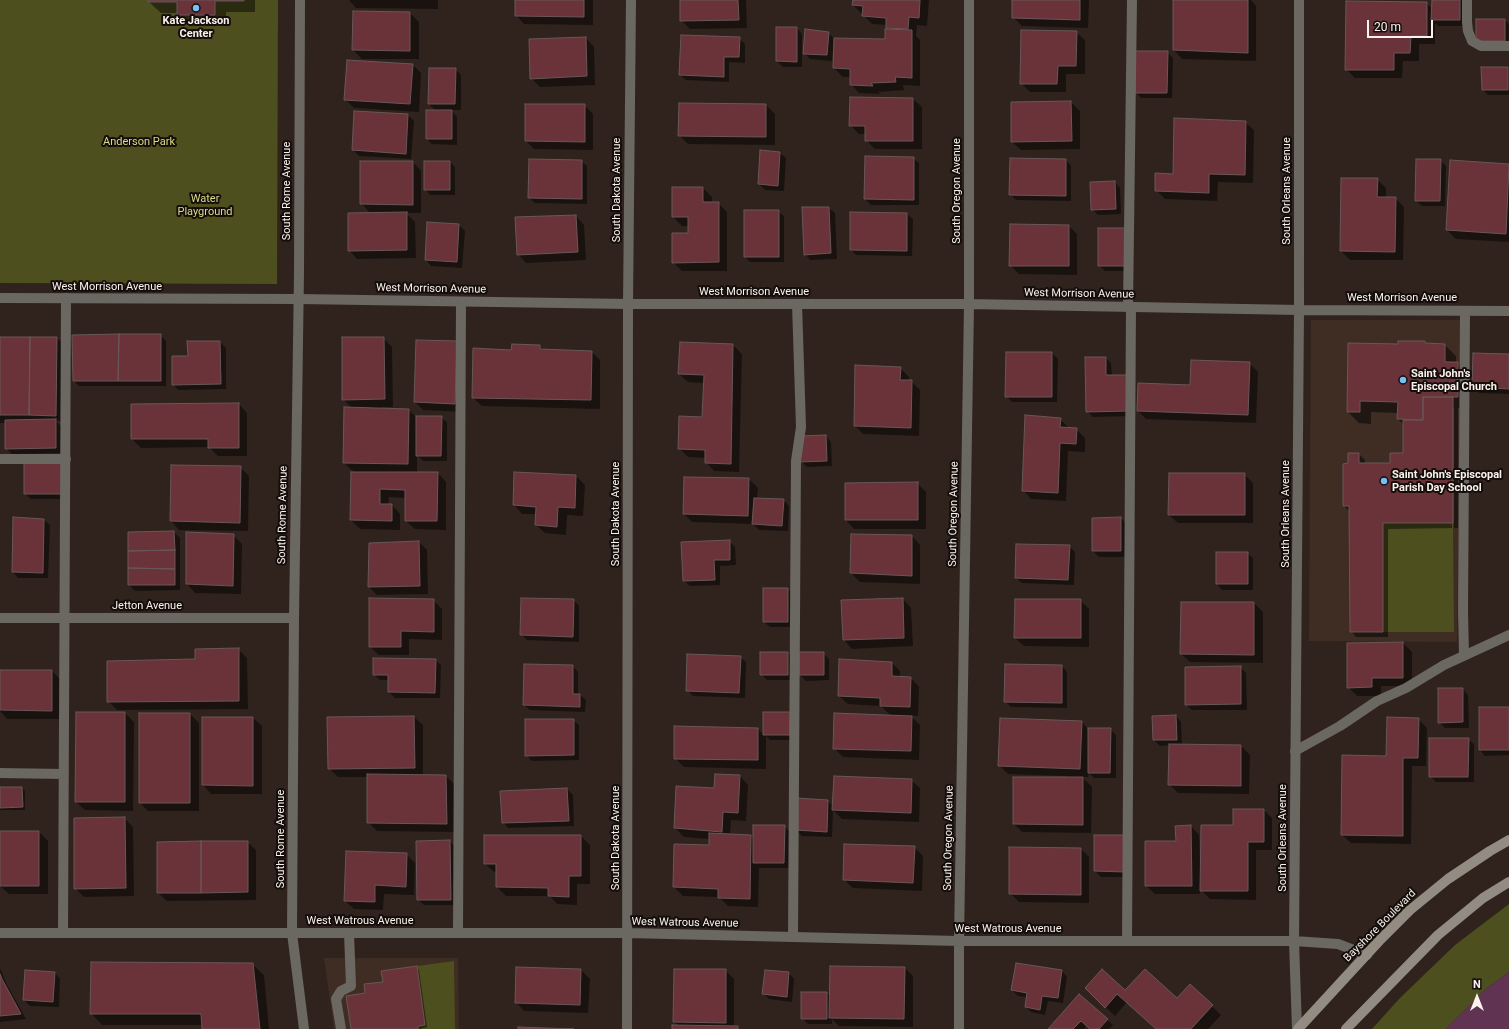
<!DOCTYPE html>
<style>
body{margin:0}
#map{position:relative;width:1509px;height:1029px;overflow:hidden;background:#30231d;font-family:Roboto,sans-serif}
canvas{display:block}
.north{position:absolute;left:1457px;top:977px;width:40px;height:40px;-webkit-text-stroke:3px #140e0b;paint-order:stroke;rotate:0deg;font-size:11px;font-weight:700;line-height:16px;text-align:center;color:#fbf2ed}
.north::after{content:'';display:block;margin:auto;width:14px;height:18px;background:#fbf2ed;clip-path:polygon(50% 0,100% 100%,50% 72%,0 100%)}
.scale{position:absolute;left:1367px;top:20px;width:66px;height:18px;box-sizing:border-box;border:2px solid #fbf2ed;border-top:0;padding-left:5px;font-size:12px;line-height:14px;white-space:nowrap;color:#fbf2ed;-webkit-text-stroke:3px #140e0b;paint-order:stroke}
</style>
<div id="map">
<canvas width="1509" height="1029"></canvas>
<div class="north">N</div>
<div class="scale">20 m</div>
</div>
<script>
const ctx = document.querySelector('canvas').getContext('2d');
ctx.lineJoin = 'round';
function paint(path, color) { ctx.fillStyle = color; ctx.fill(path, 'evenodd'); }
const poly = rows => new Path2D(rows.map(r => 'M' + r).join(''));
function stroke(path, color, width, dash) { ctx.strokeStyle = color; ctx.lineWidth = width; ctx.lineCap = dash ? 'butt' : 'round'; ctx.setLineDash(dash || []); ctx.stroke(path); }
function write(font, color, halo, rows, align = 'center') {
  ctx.font = font + ' Roboto,sans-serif'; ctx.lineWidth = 4; ctx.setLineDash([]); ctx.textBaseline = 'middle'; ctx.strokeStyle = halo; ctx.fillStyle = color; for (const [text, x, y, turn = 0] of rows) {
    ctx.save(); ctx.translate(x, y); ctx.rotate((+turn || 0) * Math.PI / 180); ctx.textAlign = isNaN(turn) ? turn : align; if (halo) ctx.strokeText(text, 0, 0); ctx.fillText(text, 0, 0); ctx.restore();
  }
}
paint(poly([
 [1311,320,1461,320,1457,642,1309,641],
 [324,958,458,958,459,1029,334,1029]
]), '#3f2c23');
paint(poly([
 [0,0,278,0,277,284,0,283],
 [1383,523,1453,523,1454,632,1383,632],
 [1509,904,1509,972,1486,989,1446,1029,1372,1029,1399,999,1455,945],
 [454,961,455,1029,418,1029,418,1026,425,1025,417,966]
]), '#4d4f1e');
paint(poly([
 [1509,972,1509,1029,1446,1029,1486,989]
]), '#613352');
paint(poly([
 [149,0,255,0,255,12,226,12,226,26,189,26,178,13,161,13,149,2],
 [349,0,438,0,438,9,356,8],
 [516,0,593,0,593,25,524,24,516,15],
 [681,0,746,0,747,28,690,29,681,20],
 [854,0,929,0,927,26,917,25,916,36,920,40,920,86,903,85,904,90,878,92,880,94,859,93,851,84,851,77,843,77,834,68,835,50,833,50,832,61,810,59,804,53,828,32,834,39,886,40,890,30,887,27,887,25,872,24,853,5],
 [1013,0,1089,0,1088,28,1022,26,1013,17],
 [1174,0,1251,0,1256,6,1256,61,1182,59,1174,50],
 [1433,0,1465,0,1465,26,1438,26,1435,23,1435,44,1419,44,1419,61,1403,61,1402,78,1355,78,1346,69,1427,3,1432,9],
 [410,13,419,22,419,59,362,59,353,50],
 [1477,20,1505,20,1509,24,1509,46],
 [797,28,802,34,802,67,783,67,777,61],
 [1076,32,1085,40,1085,74,1066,74,1066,92,1030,92,1021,83],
 [586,38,594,47,595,85,540,87,531,78],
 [739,38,745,44,745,63,729,62,729,82,686,80,680,75],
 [1167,52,1173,58,1172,98,1141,98,1136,92],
 [413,65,421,73,419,112,354,108,345,99],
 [1508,68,1509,69,1509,95,1488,95,1483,90],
 [430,69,455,69,461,75,461,110,451,110,457,117,457,145,432,144,427,139,436,111,429,104],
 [851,98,913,99,922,107,922,149,875,149,866,140,866,134,859,134,850,125],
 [1071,102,1080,111,1080,149,1021,150,1012,142],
 [584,105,593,114,593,150,534,149,526,141],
 [766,105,775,114,775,145,688,144,679,135],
 [355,112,408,115,414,121,411,159,359,156,353,150],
 [1245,122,1254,130,1253,183,1218,182,1217,201,1165,199,1156,190,1174,175],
 [761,151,780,153,786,158,784,191,765,190,759,184],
 [913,158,919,163,919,205,871,205,865,199],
 [1066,160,1071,166,1071,201,1016,200,1010,194],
 [1440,160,1446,166,1445,206,1422,206,1416,201],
 [581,161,587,166,587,204,535,203,529,198],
 [1451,161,1509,165,1509,242,1456,239,1447,230],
 [413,162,421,171,421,213,406,213,415,222,416,258,357,259,349,250,371,214,361,203],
 [450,162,455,167,455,195,430,195,425,189],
 [1377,179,1386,188,1386,198,1395,198,1404,207,1403,260,1350,260,1341,251],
 [1115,182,1120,188,1121,214,1098,215,1092,209],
 [673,188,703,188,712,197,712,203,718,203,727,212,727,271,682,271,673,262,689,234,689,226,682,226,673,217],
 [803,208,829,208,835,213,837,259,810,260,805,254],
 [778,211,784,216,784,262,750,262,745,257],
 [907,214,913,219,912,256,856,255,851,250],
 [576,216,584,225,586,260,526,263,518,254],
 [428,223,459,225,465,231,462,268,431,266,426,260],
 [1069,226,1077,234,1077,275,1019,274,1010,265],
 [1131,235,1131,271,1105,271,1099,265],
 [160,335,166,341,166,386,79,386,74,381],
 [0,338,57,338,63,344,62,421,56,421,61,426,61,453,12,454,6,448,6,423,0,423],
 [383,338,392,347,393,407,381,407,381,409,409,410,417,418,441,417,447,422,447,461,423,461,417,455,417,473,438,473,446,482,446,530,415,529,406,521,406,498,389,497,388,505,392,505,400,514,400,530,360,529,351,520,355,473,344,463,353,409,343,399],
 [220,342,226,348,226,389,178,390,173,384,189,357],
 [1425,342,1427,344,1445,345,1456,356,1456,363,1469,375,1469,408,1458,408,1458,528,1388,529,1388,637,1356,637,1351,631,1350,512,1344,506,1349,464,1359,454,1365,460,1365,464,1391,464,1404,454,1404,425,1398,419,1398,413,1371,412,1371,424,1359,423,1348,412,1399,345],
 [1452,408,1454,408,1454,528,1452,528],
 [733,345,742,354,739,472,714,471,706,462,706,458,688,457,679,448,703,418,704,383,688,382,679,374],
 [539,346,544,350,592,352,600,360,600,409,482,406,473,398,512,351],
 [466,351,463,412,423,410,415,402],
 [1052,353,1058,359,1057,402,1012,402,1006,396],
 [1474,354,1509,355,1509,394,1479,393,1473,387],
 [1106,358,1111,363,1112,376,1133,416,1093,417,1087,411],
 [1249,363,1258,372,1256,423,1146,419,1138,411,1191,386],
 [900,368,909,377,909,381,911,381,920,390,919,436,863,434,855,426],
 [239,404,247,413,247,456,218,456,209,447,141,448,132,439],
 [1060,419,1069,428,1076,429,1085,438,1085,452,1068,451,1066,501,1031,499,1023,490],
 [826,436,831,442,832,466,807,467,801,461],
 [25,463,69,499,31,499,25,494],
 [172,466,240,467,249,476,248,531,179,530,171,521],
 [515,473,576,476,585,485,583,516,567,515,566,535,545,533,536,525,537,514,522,514,514,505],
 [1244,474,1253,483,1253,523,1178,523,1169,515],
 [749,479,758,488,757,499,784,500,789,506,788,531,759,530,753,524,692,522,684,514],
 [917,483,926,492,926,529,854,529,846,520],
 [1121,518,1126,524,1127,557,1099,557,1093,551],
 [44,520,50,525,48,578,18,578,13,572],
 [174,532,180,538,180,590,135,591,129,585,129,533],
 [233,535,242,544,241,594,195,593,187,584],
 [912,536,920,545,920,584,860,582,851,573],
 [729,541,735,547,736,565,720,566,720,585,690,586,684,581],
 [419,542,427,550,428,594,377,595,369,587],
 [1069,546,1075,552,1074,585,1022,583,1016,578],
 [1247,553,1253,558,1253,590,1222,590,1217,584],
 [788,589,793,595,793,627,770,627,764,622],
 [903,599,911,608,913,646,852,649,844,640],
 [433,600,442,609,442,640,409,639,409,655,379,655,370,647],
 [574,600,579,606,579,642,527,640,521,634],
 [1080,600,1089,609,1089,647,1024,646,1015,638],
 [1254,603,1263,612,1263,663,1190,662,1181,654],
 [1403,643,1412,652,1412,686,1381,686,1381,696,1357,696,1348,687,1348,644],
 [238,649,247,658,248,709,117,710,108,701,196,660],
 [788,653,793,659,793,680,767,680,761,674],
 [823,653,829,659,829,680,806,681,800,675],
 [740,657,746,662,745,698,693,696,687,690],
 [435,660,441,665,440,698,395,698,389,692,389,680,380,680,374,675],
 [892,663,900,671,900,678,911,678,919,687,918,716,910,715,920,725,919,760,843,757,834,748,891,716,881,706,848,704,839,696],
 [573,666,578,672,578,695,580,695,586,700,585,712,530,710,524,705],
 [1062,666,1067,672,1067,708,1011,707,1005,701],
 [1240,667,1246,673,1247,710,1192,710,1186,705],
 [0,671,52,671,61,680,61,719,7,719,0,711],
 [1463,689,1468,695,1469,728,1445,728,1439,722],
 [1509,708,1509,755,1485,756,1480,750],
 [125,713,134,722,133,811,85,810,76,802],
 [764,713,795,740,770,740,766,736,766,769,684,767,675,758,758,729,764,735],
 [190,714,199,723,199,811,148,811,140,803],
 [1176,716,1181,722,1182,745,1241,746,1250,755,1249,794,1178,793,1169,784,1170,745,1160,746,1154,740,1153,717],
 [414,717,423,725,423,776,446,776,455,785,455,832,377,831,368,822,368,777,338,777,329,768],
 [203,718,253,718,262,726,262,794,211,794,203,785],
 [1418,719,1427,728,1426,766,1412,766,1411,844,1351,843,1342,835],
 [573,720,579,725,579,760,532,761,526,755],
 [1082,722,1088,729,1110,729,1116,735,1116,778,1094,778,1089,773,1088,777,1082,777,1092,787,1091,833,1022,832,1014,824,1066,778,1066,776,1008,774,999,765],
 [1468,739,1474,744,1474,782,1436,782,1430,776],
 [740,776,748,785,746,821,731,820,730,835,751,836,754,840,784,826,790,832,790,868,759,868,758,907,728,906,719,897,683,896,674,887,710,846,710,839,684,837,675,828,715,789],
 [911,780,920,788,919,822,842,819,833,810,832,837,802,836,796,830,828,801,834,807],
 [22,788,25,791,25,810,0,810,0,789],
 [567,789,573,795,574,826,508,828,503,822],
 [1264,810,1272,818,1272,850,1256,850,1256,900,1210,899,1200,889,1200,894,1155,894,1146,886,1177,842,1191,826,1199,835,1200,862,1201,862,1234,826],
 [124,818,133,827,134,896,84,897,75,888],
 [39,832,48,841,48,894,9,894,0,886],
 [581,836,590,845,590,884,577,884,577,905,557,904,550,896,506,896,497,887,497,872,494,872,485,864],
 [1095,836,1130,877,1101,877,1095,871],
 [450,841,455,847,456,905,424,905,418,900],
 [247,842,256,850,256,900,167,901,158,893],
 [914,847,923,856,922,891,853,888,844,880],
 [1081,849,1089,857,1089,903,1019,902,1010,893],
 [406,854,415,863,414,895,384,894,383,910,354,909,345,901],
 [252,964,264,975,269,1029,203,1029,202,1025,102,1025,91,1013],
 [417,967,419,970,427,1027,420,1029,352,1029,366,994,384,982],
 [0,968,7,985,26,1019,0,1022],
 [905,968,913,976,913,1027,839,1026,832,1019,832,1024,808,1024,802,1018,827,993,831,997],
 [581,970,590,979,588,1013,524,1011,516,1002],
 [725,970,734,979,734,1027,739,1029,673,1029,679,1026,674,1022],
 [1062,971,1067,977,1063,1003,1048,1001,1045,1015,1031,1012,1026,1007,1027,997,1018,996,1012,990],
 [55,973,60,979,59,1007,30,1006,24,1000],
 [789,973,794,979,792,1002,769,999,763,993],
 [1190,985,1221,1015,1208,1029,1156,1029,1127,1002,1115,1016,1086,988,1125,991,1177,1000],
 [1079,995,1113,1025,1109,1029,1091,1029,1087,1025,1084,1029,1049,1029]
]), '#0007');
const building = poly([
 [148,0,244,0,244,1,215,1,215,15,177,15,177,2,148,2,148,0],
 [515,0,584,0,584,17,515,16,515,0],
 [680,0,738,0,739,20,680,21,680,0],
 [853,0,920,0,919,18,909,17,908,29,886,28,886,18,862,16,863,6,852,5,853,0],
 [1012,0,1080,0,1080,20,1012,18,1012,0],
 [1173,0,1248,0,1248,53,1173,50,1173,0],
 [1432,0,1460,0,1460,20,1431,20,1432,0],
 [1346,1,1427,2,1427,36,1411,36,1410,53,1394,53,1394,70,1345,70,1346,1],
 [353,11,410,12,410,51,352,50,353,11],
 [1476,19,1505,19,1505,41,1476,41,1476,19],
 [776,27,797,27,797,62,776,61,776,27],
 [805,29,829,32,827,55,803,54,805,29],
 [885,29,912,30,912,78,895,77,896,82,871,83,873,86,850,85,850,69,833,68,834,38,885,39,885,29],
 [1021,30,1077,31,1076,66,1058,66,1057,84,1020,84,1021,30],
 [681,35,740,37,739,57,724,57,724,77,679,75,681,35],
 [586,37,587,76,530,79,529,39,586,37],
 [1135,51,1168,51,1167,93,1135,93,1135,51],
 [347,60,413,64,410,104,344,100,347,60],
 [1481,67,1508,67,1508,90,1482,90,1481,67],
 [429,68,456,68,455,104,428,104,429,68],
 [850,97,913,98,913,141,865,141,865,126,849,126,850,97],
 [1071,101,1072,141,1011,142,1011,102,1071,101],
 [679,103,766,104,766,137,678,136,679,103],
 [525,104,585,104,585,142,525,141,525,104],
 [426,110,452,110,452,139,426,139,426,110],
 [354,111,408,114,406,154,352,150,354,111],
 [1174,118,1246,121,1245,175,1209,174,1209,193,1155,191,1155,173,1173,174,1174,118],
 [760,150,780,152,778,186,758,184,760,150],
 [865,156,914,157,914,200,864,199,865,156],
 [1010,158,1066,159,1066,196,1009,195,1010,158],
 [529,159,582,160,582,199,528,198,529,159],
 [1416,159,1441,159,1440,201,1415,201,1416,159],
 [1450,160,1509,164,1506,234,1446,230,1450,160],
 [360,161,413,161,413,205,360,204,360,161],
 [424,161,450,161,450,190,424,190,424,161],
 [1341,178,1378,178,1377,197,1396,197,1395,252,1340,251,1341,178],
 [1115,181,1116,209,1091,210,1090,182,1115,181],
 [672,187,703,187,703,202,719,202,719,262,672,263,672,233,688,233,688,217,672,217,672,187],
 [802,207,829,207,831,253,804,255,802,207],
 [744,210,779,210,779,257,744,257,744,210],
 [407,212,407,250,348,251,348,213,407,212],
 [850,212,907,213,907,251,850,250,850,212],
 [576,215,578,252,517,255,515,217,576,215],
 [427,222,459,224,457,262,425,260,427,222],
 [1010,224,1069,225,1069,266,1009,266,1010,224],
 [1098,228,1126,228,1125,266,1098,266,1098,228],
 [119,334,118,381,73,381,72,335,119,334],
 [119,334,161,334,161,381,118,381,119,334],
 [0,337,30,337,29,415,0,415,0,337],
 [30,337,57,337,56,416,29,415,30,337],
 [342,337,384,337,385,399,342,400,342,337],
 [416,340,457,341,455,404,414,402,416,340],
 [187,341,220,341,221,384,172,385,172,356,188,356,187,341],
 [1398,341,1425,341,1425,343,1445,344,1445,362,1458,362,1458,397,1423,397,1423,420,1397,419,1398,402,1360,401,1360,412,1347,412,1348,343,1398,344,1398,341],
 [680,342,733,344,731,464,705,463,705,450,678,449,679,416,702,417,704,375,678,374,680,342],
 [512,344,540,345,540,349,592,351,591,400,472,398,473,348,511,350,512,344],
 [1006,352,1052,352,1052,397,1005,397,1006,352],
 [1473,353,1509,354,1509,389,1472,387,1473,353],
 [1085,357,1106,357,1106,375,1127,375,1128,411,1086,412,1085,357],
 [1191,360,1250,362,1248,415,1137,411,1138,383,1190,385,1191,360],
 [855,365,901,367,900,380,912,380,911,428,854,426,855,365],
 [1423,397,1453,397,1453,523,1383,523,1383,632,1350,632,1349,506,1343,506,1343,464,1348,463,1348,453,1359,453,1359,463,1390,463,1390,453,1403,453,1403,420,1423,420,1423,397],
 [239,403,239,448,208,448,208,439,131,439,131,404,239,403],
 [344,407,409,409,408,464,343,463,344,407],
 [1025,415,1061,418,1060,427,1077,428,1076,444,1060,443,1058,493,1022,491,1025,415],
 [416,416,442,416,441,456,416,456,416,416],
 [56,419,56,448,5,449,5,420,56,419],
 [826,435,827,461,800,462,799,436,826,435],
 [24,462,64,462,64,494,24,494,24,462],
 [171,465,241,466,240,523,170,521,171,465],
 [351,472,438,472,437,521,405,521,405,490,380,489,380,504,392,504,392,521,350,520,351,472],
 [514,472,576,475,575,508,558,507,557,527,535,525,536,507,513,505,514,472],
 [1169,473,1245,473,1245,515,1168,515,1169,473],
 [684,477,749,478,748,516,683,514,684,477],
 [918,482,918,520,845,520,845,483,918,482],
 [754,498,784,499,782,526,752,524,754,498],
 [13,517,44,519,43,573,12,572,13,517],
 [1121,517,1121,551,1092,551,1092,518,1121,517],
 [174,531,175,550,128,551,128,532,174,531],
 [186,532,234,534,233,586,186,584,186,532],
 [851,534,912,535,912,576,850,573,851,534],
 [730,540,730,560,714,560,715,580,683,581,681,542,730,540],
 [419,541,420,586,368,587,369,543,419,541],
 [1016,544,1070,545,1068,580,1015,578,1016,544],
 [175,550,175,569,128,568,128,551,175,550],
 [1216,552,1248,552,1248,584,1216,584,1216,552],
 [128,568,175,569,175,585,128,585,128,568],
 [763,588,788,588,788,622,763,622,763,588],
 [369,598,434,599,434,632,401,631,401,647,369,647,369,598],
 [521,598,574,599,573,637,520,635,521,598],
 [903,598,904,638,843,640,841,600,903,598],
 [1015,599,1081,599,1081,638,1014,638,1015,599],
 [1181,602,1254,602,1254,655,1180,654,1181,602],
 [1403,642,1403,678,1372,678,1372,687,1347,688,1347,643,1403,642],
 [239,648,239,701,107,702,107,661,195,659,195,649,239,648],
 [760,652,788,652,788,675,760,675,760,652],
 [799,652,824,652,824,675,799,675,799,652],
 [687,654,741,656,739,693,686,691,687,654],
 [373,658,436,659,435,693,388,692,388,675,373,675,373,658],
 [839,659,892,662,892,676,911,677,910,707,880,706,880,698,838,696,839,659],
 [524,664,573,665,573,694,580,694,580,707,523,705,524,664],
 [1005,664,1062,665,1062,703,1004,702,1005,664],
 [1241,666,1241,704,1185,705,1185,667,1241,666],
 [0,670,52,670,52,711,0,710,0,670],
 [1438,688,1463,688,1463,722,1438,723,1438,688],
 [1479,707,1509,707,1509,750,1479,750,1479,707],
 [76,712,125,712,125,802,75,802,76,712],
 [763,712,790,712,790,735,763,735,763,712],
 [139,713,190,713,190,803,139,803,139,713],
 [834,713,912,716,911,751,833,749,834,713],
 [1176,715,1177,740,1153,740,1152,716,1176,715],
 [414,716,415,768,328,769,327,717,414,716],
 [202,717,253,717,253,786,202,785,202,717],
 [1387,717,1419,718,1418,758,1403,758,1403,836,1341,835,1342,755,1386,756,1387,717],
 [1000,718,1082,721,1080,769,998,766,1000,718],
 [525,719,574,719,574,755,525,756,525,719],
 [674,726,758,728,758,760,674,759,674,726],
 [1088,728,1111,728,1110,773,1088,773,1088,728],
 [1429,738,1469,738,1468,777,1429,777,1429,738],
 [1169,744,1241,745,1241,786,1168,785,1169,744],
 [367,774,446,775,447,824,367,823,367,774],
 [715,774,740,775,738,813,723,812,722,832,674,828,676,786,714,788,715,774],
 [834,776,912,779,911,813,832,810,834,776],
 [1013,777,1083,777,1083,825,1013,824,1013,777],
 [0,787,22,787,23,807,0,808,0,787],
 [567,788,569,821,502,823,500,791,567,788],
 [796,798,828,800,827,832,795,830,796,798],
 [1233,809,1264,809,1264,842,1248,842,1248,891,1200,891,1201,825,1233,825,1233,809],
 [125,817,126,888,74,889,74,818,125,817],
 [753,825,785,825,784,863,753,863,753,825],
 [1191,825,1192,886,1145,886,1145,841,1176,841,1175,826,1191,825],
 [0,831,39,831,39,886,0,886,0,831],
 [709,833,751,835,750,899,718,898,718,889,673,887,674,844,709,845,709,833],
 [484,835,581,835,581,876,569,876,569,897,548,896,548,888,496,887,496,864,484,864,484,835],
 [1094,835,1125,835,1125,872,1094,871,1094,835],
 [450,840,451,900,417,900,416,841,450,840],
 [201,841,201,893,157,893,157,842,201,841],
 [201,841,248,841,248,892,201,893,201,841],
 [844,844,915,846,913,883,843,880,844,844],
 [1009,847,1081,848,1081,895,1009,894,1009,847],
 [346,851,407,853,406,887,375,885,375,902,344,901,346,851],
 [91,962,253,963,260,1029,202,1029,201,1014,90,1014,91,962],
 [1016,963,1062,970,1058,998,1042,996,1040,1010,1025,1007,1027,993,1011,990,1016,963],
 [417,966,425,1025,418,1026,418,1029,351,1029,346,996,365,993,364,984,383,982,381,971,417,966],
 [830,966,905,967,904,1019,829,1018,830,966],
 [516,967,581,969,580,1005,515,1003,516,967],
 [674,969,726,969,726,1023,673,1022,674,969],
 [1102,969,1125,990,1145,969,1177,998,1190,984,1213,1005,1191,1029,1156,1029,1117,994,1105,1008,1085,988,1102,969],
 [25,970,55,972,53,1002,23,1000,25,970],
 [765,970,789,972,787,997,762,994,765,970],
 [0,974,2,979,21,1014,0,1016,0,974],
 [801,992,827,992,827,1019,801,1019,801,992],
 [1079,994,1108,1019,1099,1029,1090,1029,1081,1021,1073,1029,1048,1029,1079,994],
 [672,1025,738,1026,738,1029,672,1029,672,1025],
 [518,1027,574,1029,518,1029,518,1027]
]);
paint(building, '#6a3239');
stroke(building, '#695759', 1);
stroke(poly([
 [1467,0,1467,22,1468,31,1472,41,1481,46,1509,46],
 [1128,307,1132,0],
 [0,459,66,459],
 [1464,655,1463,611,1465,311],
 [1295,751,1340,726,1377,701,1406,688,1444,665,1509,635],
 [0,773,64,774],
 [63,933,66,298],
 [458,933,461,302],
 [793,937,796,461,801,427,797,304],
 [1127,941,1131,307],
 [341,1029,336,999,341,991,351,986,349,933]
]), '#6b6761', 10);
stroke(poly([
 [298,299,628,304,969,304,1299,310,1509,311],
 [0,618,294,618],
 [0,933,628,933,959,941,1294,941,1338,944,1367,955],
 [627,1029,628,304,631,0],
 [959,1029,959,941,969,304,969,0],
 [1297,1029,1294,941,1299,310,1299,0]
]), '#6b6761', 10);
stroke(poly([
 [300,0,299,274,294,618,292,933,304,1029],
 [0,298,298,299]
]), '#6b6761', 10);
stroke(poly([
 [1298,1029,1379,941,1410,910,1448,879,1490,851,1509,840],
 [1346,1029,1438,935,1483,898,1509,882]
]), '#938c83', 10);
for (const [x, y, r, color] of [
 [196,8,4,"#77bff7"],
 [1403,380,4,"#77bff7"],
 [1384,481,4,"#77bff7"]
]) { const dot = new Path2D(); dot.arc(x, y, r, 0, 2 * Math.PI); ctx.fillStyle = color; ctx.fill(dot); stroke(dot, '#140e0b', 1.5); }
write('bold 11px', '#fbf2ed', '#140e0b', [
 ["Kate Jackson",196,21,"center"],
 ["Center",196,34,"center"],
 ["Saint John's",1411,374],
 ["Episcopal Church",1411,387],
 ["Saint John's Episcopal",1392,475],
 ["Parish Day School",1392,488]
], 'left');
write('11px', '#d7dc86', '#140e0b', [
 ["Anderson Park",139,142],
 ["Water",205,199],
 ["Playground",205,212]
]);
write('11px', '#fbf2ed', '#140e0b', [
 ["South Dakota Avenue",617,190,-90],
 ["South Rome Avenue",287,191,-90],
 ["South Oregon Avenue",957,191,-90],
 ["South Orleans Avenue",1287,191,-90],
 ["West Morrison Avenue",107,287],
 ["West Morrison Avenue",431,289,1],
 ["West Morrison Avenue",754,292],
 ["West Morrison Avenue",1079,294,1],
 ["West Morrison Avenue",1402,298],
 ["South Dakota Avenue",616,514,-90],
 ["South Oregon Avenue",954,514,-89],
 ["South Orleans Avenue",1286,514,-90],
 ["South Rome Avenue",283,515,-89],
 ["Jetton Avenue",147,606],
 ["South Dakota Avenue",616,838,-90],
 ["South Oregon Avenue",949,838,-89],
 ["South Orleans Avenue",1283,838,-90],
 ["South Rome Avenue",281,839,-90],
 ["West Watrous Avenue",360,921],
 ["West Watrous Avenue",685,923,1],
 ["Bayshore Boulevard",1380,926,-45],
 ["West Watrous Avenue",1008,929]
]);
</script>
